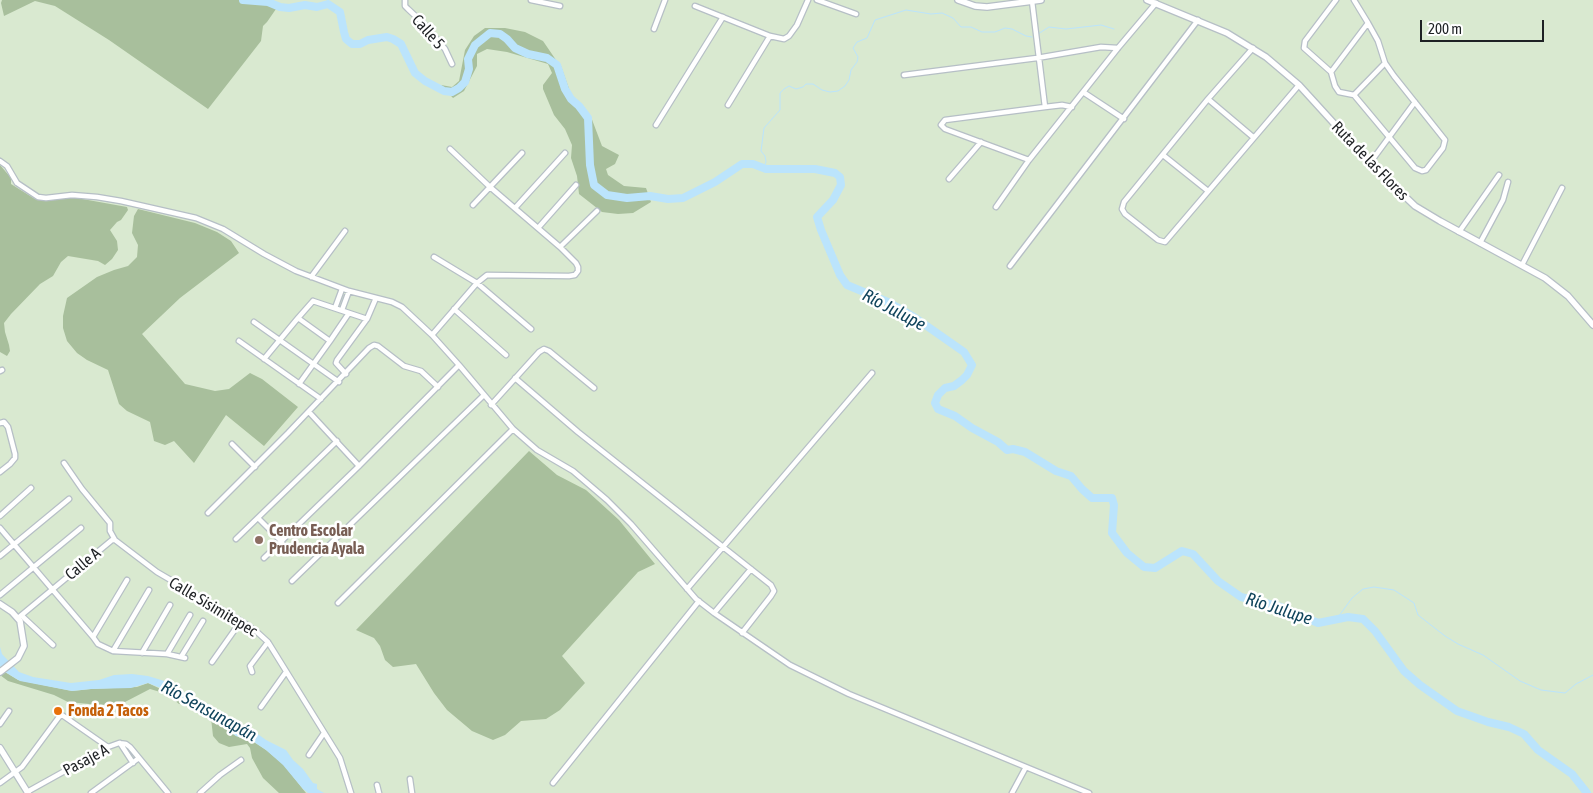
<!DOCTYPE html>
<meta charset="utf-8">
<style>
body{margin:0}
#map{position:relative;width:1593px;height:793px;overflow:hidden;background:#f8fcff;font-family:"Asap Condensed",sans-serif}
canvas{display:block}
.scale{position:absolute;left:1420px;top:20px;width:124px;height:22px;box-sizing:border-box;border:2px solid #1e2124;border-top:0;padding-left:6px;font-size:15px;line-height:18px;white-space:nowrap;color:#1e2124;-webkit-text-stroke:4px #fff;paint-order:stroke}
</style>
<div id="map">
<canvas width="1593" height="793"></canvas>
<div class="scale">200 m</div>
</div>
<script>
const ctx = document.querySelector('canvas').getContext('2d');
ctx.lineJoin = 'round';
function paint(path, color) { ctx.fillStyle = color; ctx.fill(path, 'evenodd'); }
const poly = rows => new Path2D(rows.map(r => 'M' + r).join(''));
function stroke(path, color, width, dash) { ctx.strokeStyle = color; ctx.lineWidth = width; ctx.lineCap = dash ? 'butt' : 'round'; ctx.setLineDash(dash || []); ctx.stroke(path); }
function write(font, color, halo, rows, align = 'center') {
  ctx.font = font + ' "Asap Condensed",sans-serif'; ctx.lineWidth = 5; ctx.setLineDash([]); ctx.textBaseline = 'middle'; ctx.strokeStyle = halo; ctx.fillStyle = color; for (const [text, x, y, turn = 0] of rows) {
    ctx.save(); ctx.translate(x, y); ctx.rotate((+turn || 0) * Math.PI / 180); ctx.textAlign = isNaN(turn) ? turn : align; if (halo) ctx.strokeText(text, 0, 0); ctx.fillText(text, 0, 0); ctx.restore();
  }
}
paint(poly([
 [0,0,1593,0,1593,793,0,793]
]), '#d9e9d0');
paint(poly([
 [2,0,239,0,246,3,268,4,276,9,267,22,263,26,261,41,208,109,109,40,55,6,35,1,4,16,1,3],
 [485,28,505,28,525,32,543,41,556,60,561,66,572,97,583,106,591,117,602,146,619,155,615,164,606,169,608,175,624,186,646,188,651,202,633,213,618,214,602,212,579,194,577,176,571,158,572,145,565,129,554,115,543,89,543,85,552,73,548,64,507,52,487,49,477,54,477,66,464,91,453,98,441,85,452,87,459,81,465,50,474,36],
 [0,165,11,178,11,184,35,199,47,201,66,198,77,198,127,207,128,210,121,220,117,222,110,230,117,241,118,250,112,259,105,265,98,261,68,256,61,262,53,276,40,284,11,314,4,323,5,332,9,345,10,351,7,356,0,352],
 [138,209,195,223,217,232,231,241,239,253,180,298,142,334,185,384,215,391,229,389,250,373,262,379,298,407,264,446,226,415,194,463,174,441,165,445,154,441,150,422,127,411,119,404,108,370,87,360,77,353,67,341,63,328,63,316,67,298,97,277,114,270,128,266,137,257,138,245,132,233,134,216],
 [529,451,557,475,586,490,619,520,655,564,638,572,562,656,585,683,560,710,546,719,521,721,505,735,493,740,472,731,447,710,434,693,416,664,393,667,385,660,380,646,374,638,356,630],
 [5,672,18,680,72,691,91,689,137,687,148,683,201,708,214,717,227,730,236,736,254,742,266,750,283,764,306,793,279,793,263,778,252,758,250,748,247,744,229,747,219,743,213,736,211,718,188,705,179,704,167,694,150,689,125,702,115,704,100,705,68,702,54,695,8,681,0,675]
]), '#a8bf9c');
paint(poly([
 [0,647,2,654,19,672,33,677,71,683,99,680,114,675,132,674,148,676,171,683,185,693,208,704,220,715,255,732,266,740,286,750,293,760,303,769,313,783,317,784,317,789,324,793,308,793,303,789,283,765,266,750,254,742,236,736,227,730,214,717,201,708,183,700,168,691,148,683,131,688,91,689,72,691,20,681,5,672,0,666]
]), '#bbe4fc');
stroke(poly([
 [1038,34,1049,27,1066,29,1101,25,1114,29],
 [763,168,766,162,765,156,761,151,764,128,780,110,780,93,784,89,789,86,796,89,803,87,806,84,813,84,822,90,830,92,838,91,845,86,849,80,851,70,857,62,858,57,853,48,857,42,867,38,875,20,906,10,931,14,942,13,953,18,961,27,971,27,982,32,995,32,1005,28,1012,29,1026,36,1032,37],
 [1336,620,1352,598,1363,589,1374,587,1394,590,1414,603,1418,615,1445,636,1458,644,1483,655,1520,681,1541,690,1565,693,1576,684,1593,675]
]), '#bbe4fc', 1);
stroke(poly([
 [243,0,268,2,280,7,289,8,305,5,317,7,328,4,340,12,344,32,346,39,352,44,360,44,368,40,387,37,393,39,401,44,415,73,425,81,444,91,452,92,459,88,465,82,469,69,468,59,475,45,490,33,500,34,507,39,515,48,528,54,547,58,557,65,565,89,571,99,579,106,588,118,590,165,594,185,607,195,627,198,650,196,668,199,683,198,715,182,742,164,753,164,766,169,815,169,835,173,840,177,841,185,833,200,817,217,821,230,840,275,847,285,888,302,914,317,964,352,972,365,967,375,962,380,954,386,945,388,938,395,935,403,938,409,955,416,972,428,998,442,1007,450,1013,449,1025,452,1056,471,1071,476,1082,489,1092,498,1112,498,1114,505,1112,533,1127,553,1144,567,1155,568,1182,551,1193,554,1218,581,1241,597,1281,607,1318,623,1348,617,1363,619,1375,631,1404,671,1420,685,1457,711,1488,722,1509,727,1524,734,1538,750,1572,774,1587,793]
]), '#bbe4fc', 8);
const minor = poly([
 [405,0,405,6,408,9,425,25,445,49,452,64],
 [531,0,560,6],
 [817,0,856,14],
 [1336,0,1305,41,1304,48,1331,72,1335,86,1339,92,1354,95,1415,168,1422,171,1426,170,1443,148,1445,140,1394,76,1385,63,1354,95],
 [1032,1,1045,107],
 [695,6,770,36,784,39,789,36,797,25,808,0],
 [1368,23,1378,41,1385,63],
 [654,29,665,0],
 [1253,48,1208,99,1124,202,1122,209,1125,214,1158,240,1165,242,1299,85],
 [1331,72,1368,23,1354,0],
 [904,75,1037,58,1101,47,1118,48],
 [1083,92,1124,119],
 [1208,99,1253,137],
 [728,105,770,36],
 [656,125,723,17],
 [1163,155,1208,191],
 [1029,160,945,129,941,125,945,120,1045,107,1062,105,1072,107],
 [0,161,7,166,17,183,38,197,46,198,72,195,97,197,121,201,196,218,223,229,264,254,296,271,349,291,392,302,402,307,432,335,459,365,513,429,537,450,573,471,607,500,631,524,696,599,714,613,790,665,849,694,1089,793],
 [1370,163,1415,102],
 [949,179,981,142],
 [473,205,522,153],
 [996,207,1029,160,1118,48,1156,3],
 [515,208,565,153],
 [538,228,576,185],
 [1459,232,1499,175],
 [1480,243,1503,200,1508,182],
 [560,247,597,211],
 [434,257,477,283,531,329],
 [1522,265,1562,188],
 [1010,266,1198,20],
 [311,277,345,231],
 [313,301,349,313,330,341,298,318,313,301],
 [335,308,342,289],
 [454,309,506,355],
 [342,310,349,291],
 [349,313,367,319],
 [254,322,339,382],
 [432,335,477,283,487,275,569,276,575,275,578,271,578,267,576,263,560,247,490,187,450,149],
 [239,341,321,399],
 [264,359,298,318],
 [0,371,2,370],
 [346,374,336,363,337,360,367,319,376,298],
 [515,378,578,432,771,585,774,591,771,596,742,633],
 [299,384,330,341],
 [491,405,539,352,544,349,549,351,594,388],
 [309,412,359,466],
 [0,423,4,422,8,427,15,454,15,458,10,464,0,472],
 [232,444,255,467],
 [64,463,82,489,110,523,110,531,115,540,157,572,241,621,257,632,268,642,340,758,351,793],
 [208,513,288,433,369,348,374,345,378,346,404,366,421,371,438,387],
 [0,516,31,488],
 [258,518,282,542],
 [0,528,93,637,98,644,113,651,167,654,185,658],
 [236,539,337,441],
 [0,556,69,499],
 [264,558,359,466,459,365],
 [292,581,483,396],
 [687,589,872,373],
 [0,595,81,528],
 [338,603,513,429],
 [714,613,751,569],
 [22,616,53,645],
 [18,618,112,540,115,540],
 [93,637,127,580],
 [113,651,149,590],
 [142,653,170,605],
 [167,654,190,615],
 [181,657,203,621],
 [212,662,241,621],
 [252,672,250,666,268,642],
 [261,707,286,672],
 [0,724,9,711],
 [120,743,133,763],
 [309,755,324,733],
 [410,779,412,793],
 [0,783,22,767,59,717,62,715,108,747],
 [553,783,699,601],
 [377,785,379,793],
 [27,792,108,747,119,743,126,744,130,747,168,793],
 [91,793,139,758],
 [200,793,220,775,241,760],
 [1012,793,1026,767]
]);
const major = poly([
 [958,0,975,6,987,7,1041,0],
 [1147,0,1227,33,1266,57,1299,85,1370,163,1415,206,1440,221,1545,278,1568,296,1593,325],
 [0,604,12,612,20,621,24,646,18,658,0,672],
 [0,748,28,793]
]);
stroke(minor, '#b6bfc6', 7);
stroke(major, '#b6bfc6', 8);
stroke(minor, '#fff', 4.5);
stroke(major, '#fff', 5.5);
for (const [x, y, r, color] of [
 [259,540,5,"#8d6e63"],
 [58,711,5,"#e8710a"]
]) { const dot = new Path2D(); dot.arc(x, y, r, 0, 2 * Math.PI); ctx.fillStyle = color; ctx.fill(dot); stroke(dot, '#fff', 2); }
write('16px', '#1e2124', '#fff', [
 ["Calle 5",428,32,48],
 ["Ruta de las Flores",1370,161,46],
 ["Calle A",83,564,-40],
 ["Calle Sisimitepec",213,607,31],
 ["Pasaje A",86,760,-28]
]);
write('bold 16px', '#785e54', '#fff', [
 ["Centro Escolar",269,531],
 ["Prudencia Ayala",269,549]
], 'left');
write('bold 16px', '#c56008', '#fff', [
 ["Fonda 2 Tacos",68,711]
], 'left');
write('italic 18px', '#10445c', '#fff', [
 ["Río Julupe",894,310,28],
 ["Río Julupe",1279,609,18],
 ["Río Sensunapán",209,711,29]
]);
</script>
